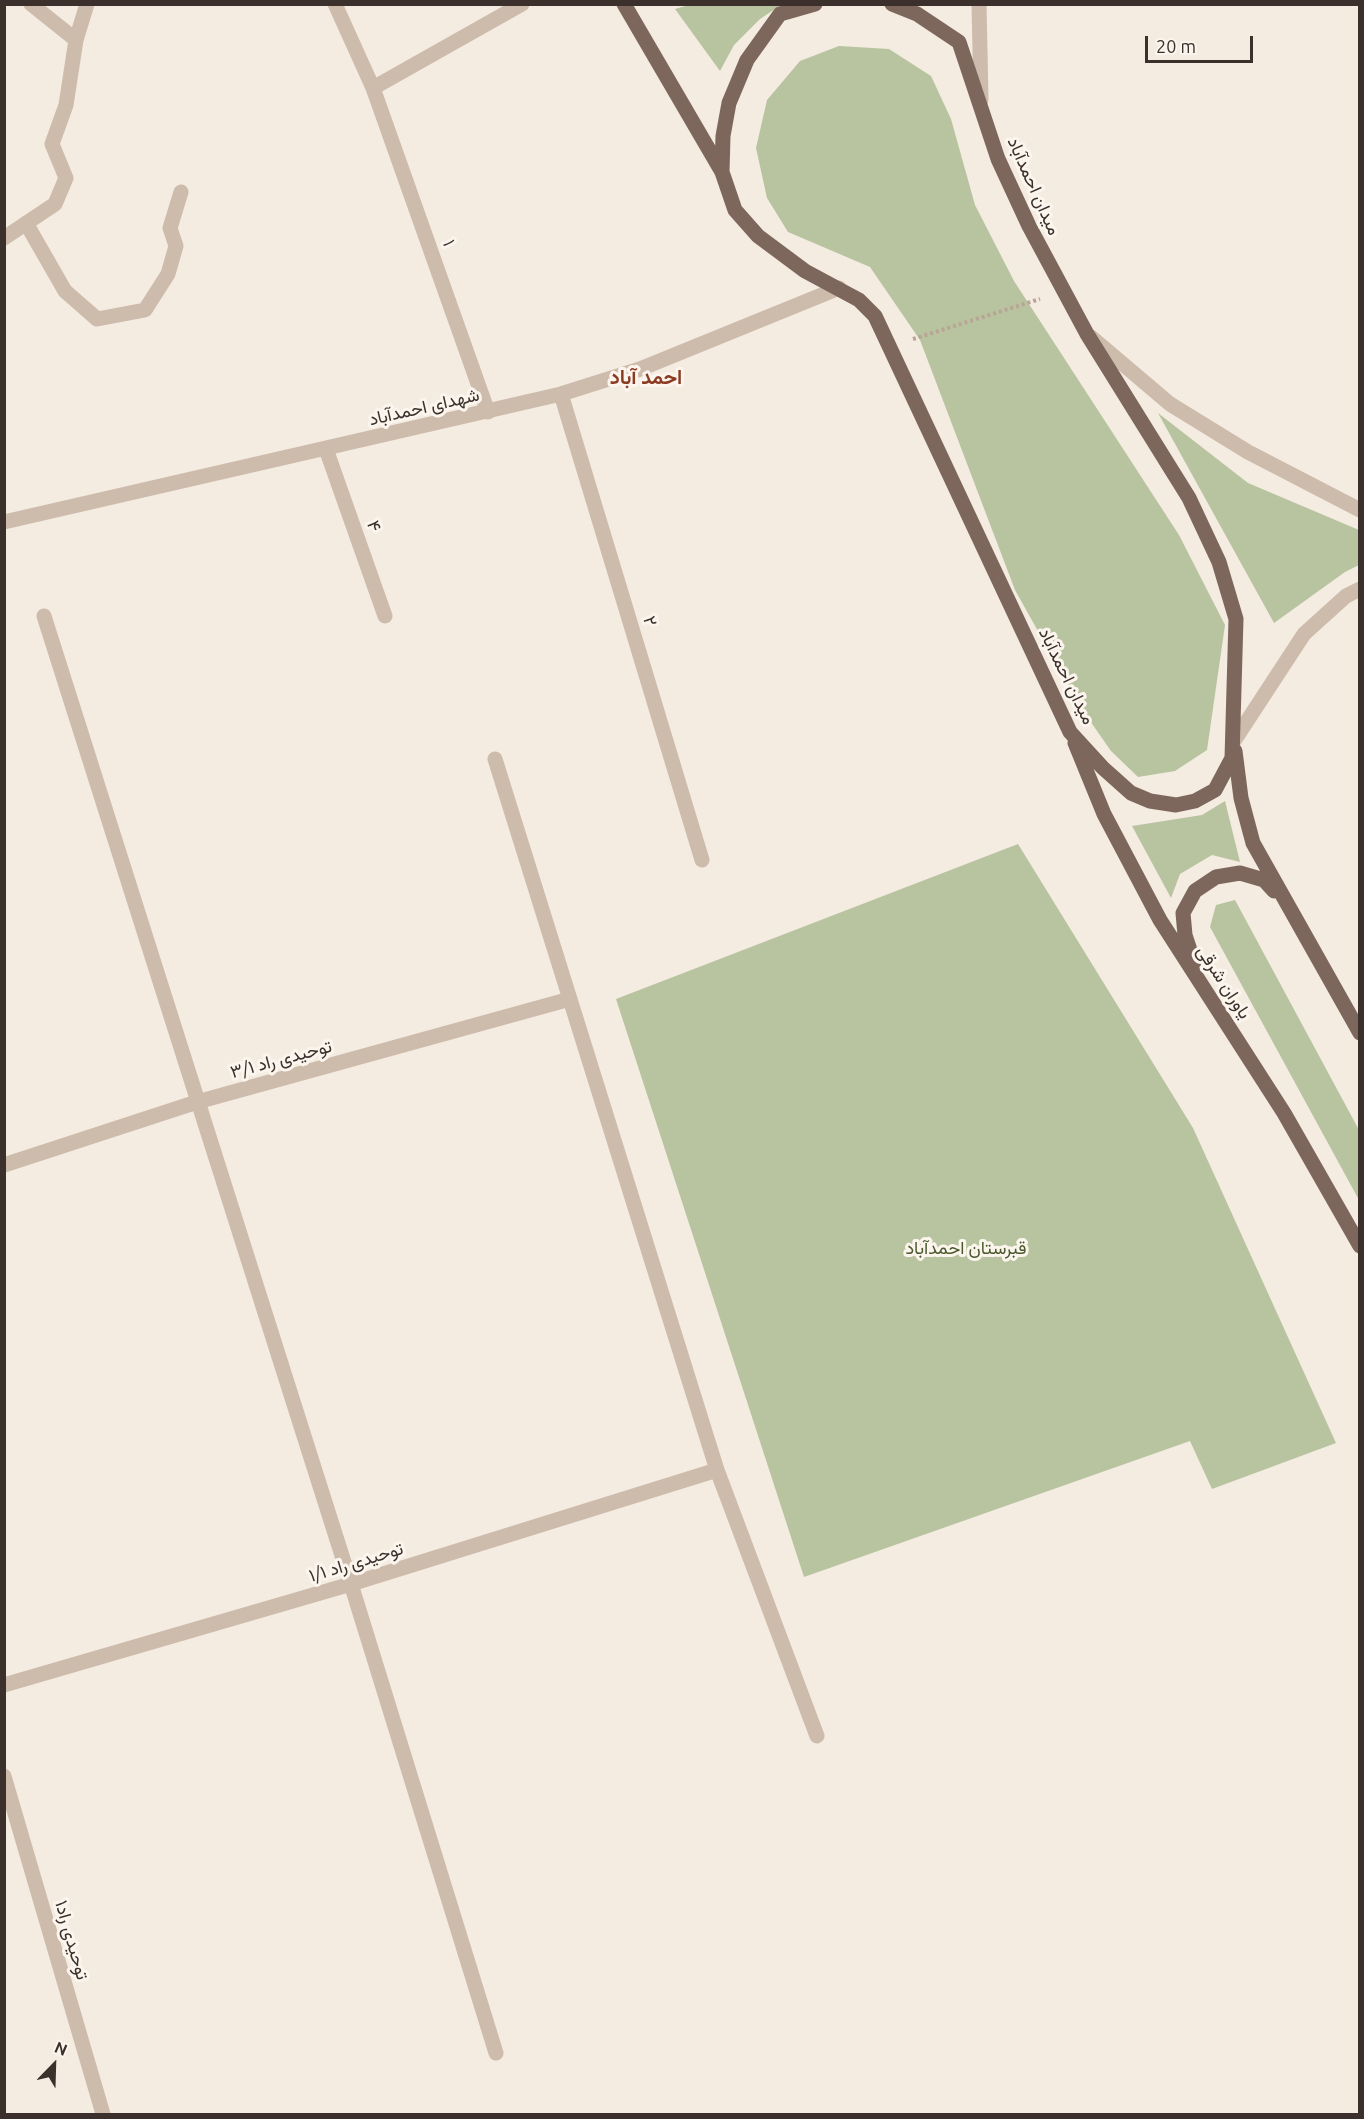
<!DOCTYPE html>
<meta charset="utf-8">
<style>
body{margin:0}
#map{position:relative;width:1364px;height:2119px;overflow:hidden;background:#f4ebe1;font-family:Ubuntu,sans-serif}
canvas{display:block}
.frame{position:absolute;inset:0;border:6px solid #3b302b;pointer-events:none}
.north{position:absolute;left:24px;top:2035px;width:60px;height:60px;-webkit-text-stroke:4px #fbf5ee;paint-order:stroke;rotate:23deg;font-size:16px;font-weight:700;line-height:24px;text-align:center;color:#3b302b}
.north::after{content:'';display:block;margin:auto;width:21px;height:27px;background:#3b302b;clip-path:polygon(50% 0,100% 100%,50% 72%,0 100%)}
.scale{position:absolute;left:1145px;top:36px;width:108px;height:27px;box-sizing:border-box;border:3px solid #3b302b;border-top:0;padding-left:8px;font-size:18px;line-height:21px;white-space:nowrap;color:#3b302b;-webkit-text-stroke:4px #fbf5ee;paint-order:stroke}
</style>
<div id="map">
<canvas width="1364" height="2119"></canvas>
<div class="frame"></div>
<div class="north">N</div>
<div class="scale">20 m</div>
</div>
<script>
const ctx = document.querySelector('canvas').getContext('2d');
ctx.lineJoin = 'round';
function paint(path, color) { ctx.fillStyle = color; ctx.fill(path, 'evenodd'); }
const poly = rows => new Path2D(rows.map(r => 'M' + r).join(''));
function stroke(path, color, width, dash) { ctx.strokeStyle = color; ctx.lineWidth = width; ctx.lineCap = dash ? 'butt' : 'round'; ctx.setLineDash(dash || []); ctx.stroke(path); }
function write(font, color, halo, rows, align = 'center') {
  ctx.font = font + ' Ubuntu,Vazirmatn,sans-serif'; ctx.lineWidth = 6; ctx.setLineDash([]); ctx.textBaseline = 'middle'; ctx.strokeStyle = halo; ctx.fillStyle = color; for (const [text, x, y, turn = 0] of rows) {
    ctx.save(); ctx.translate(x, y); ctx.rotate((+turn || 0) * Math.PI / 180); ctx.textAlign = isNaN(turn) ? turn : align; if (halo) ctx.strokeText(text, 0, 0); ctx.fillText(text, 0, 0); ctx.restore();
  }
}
paint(poly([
 [689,5,689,4,781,5,760,19,734,45,720,71,675,9],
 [839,46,889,49,931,76,951,119,975,205,1014,281,1179,535,1225,625,1207,750,1175,771,1138,777,1111,751,1081,708,1015,590,920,340,870,267,788,232,767,198,756,148,767,100,800,61],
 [1158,413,1248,483,1359,530,1359,565,1345,572,1274,623],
 [1225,801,1240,862,1212,855,1180,874,1171,898,1132,826,1202,815],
 [1018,844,1193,1128,1336,1443,1212,1489,1190,1441,804,1577,616,999],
 [1235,900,1359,1130,1359,1200,1210,927,1216,905]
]), '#b8c4a0');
stroke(poly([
 [913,339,1040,299]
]), '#b9a596', 4, [3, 3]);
stroke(poly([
 [31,4,76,40],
 [335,4,373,88,488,412],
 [979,4,981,100],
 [373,88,522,4],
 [26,223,65,291,97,319,145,310,168,274,176,246,170,228,181,192],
 [4,238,55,204,66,178,52,144,66,105,76,40,87,4],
 [1091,337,1170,404,1248,452,1360,510],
 [561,394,702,860],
 [326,449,385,616],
 [4,522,561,394,640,369,839,288],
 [44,616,351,1584,496,2053],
 [1234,741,1304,634,1346,596,1360,589],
 [495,759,717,1470,817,1736],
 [4,1165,197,1102,570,999],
 [4,1685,351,1584,717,1470],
 [4,1776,103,2114]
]), '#cdbbac', 15);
stroke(poly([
 [624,4,722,172],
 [815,4,780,14,747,60,729,103,723,136,722,172,735,210,758,236,805,271,859,300,875,316,1070,732,1103,768,1131,793,1150,801,1176,805,1195,801,1215,790,1232,758,1236,619,1219,562,1189,498,1087,334,1029,226,998,159,959,42,917,14,892,4],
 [1075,743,1104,814,1160,920,1284,1113,1360,1246],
 [1235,751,1241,798,1253,843,1360,1033],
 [1194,962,1185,935,1183,913,1195,891,1216,877,1240,873,1264,880,1274,891]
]), '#7d675c', 15);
write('18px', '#3b302b', '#fbf5ee', [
 ["میدان احمدآباد",1034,186,66],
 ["۱",449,243,70],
 ["شهدای احمدآباد",424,407,-13],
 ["۴",374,526,71],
 ["۲",650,621,73],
 ["میدان احمدآباد",1067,676,64],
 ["یاوران شرقی",1224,982,57],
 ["۳/۱ توحیدی راد",281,1059,-15],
 ["۱/۱ توحیدی راد",356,1562,-17],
 ["توحیدی راد۱",72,1940,74]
]);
write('18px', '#4a5a2e', '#fbf5ee', [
 ["قبرستان احمدآباد",966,1248]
]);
write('bold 20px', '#8c3b22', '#fbf5ee', [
 ["احمد آباد",646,377]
]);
</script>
